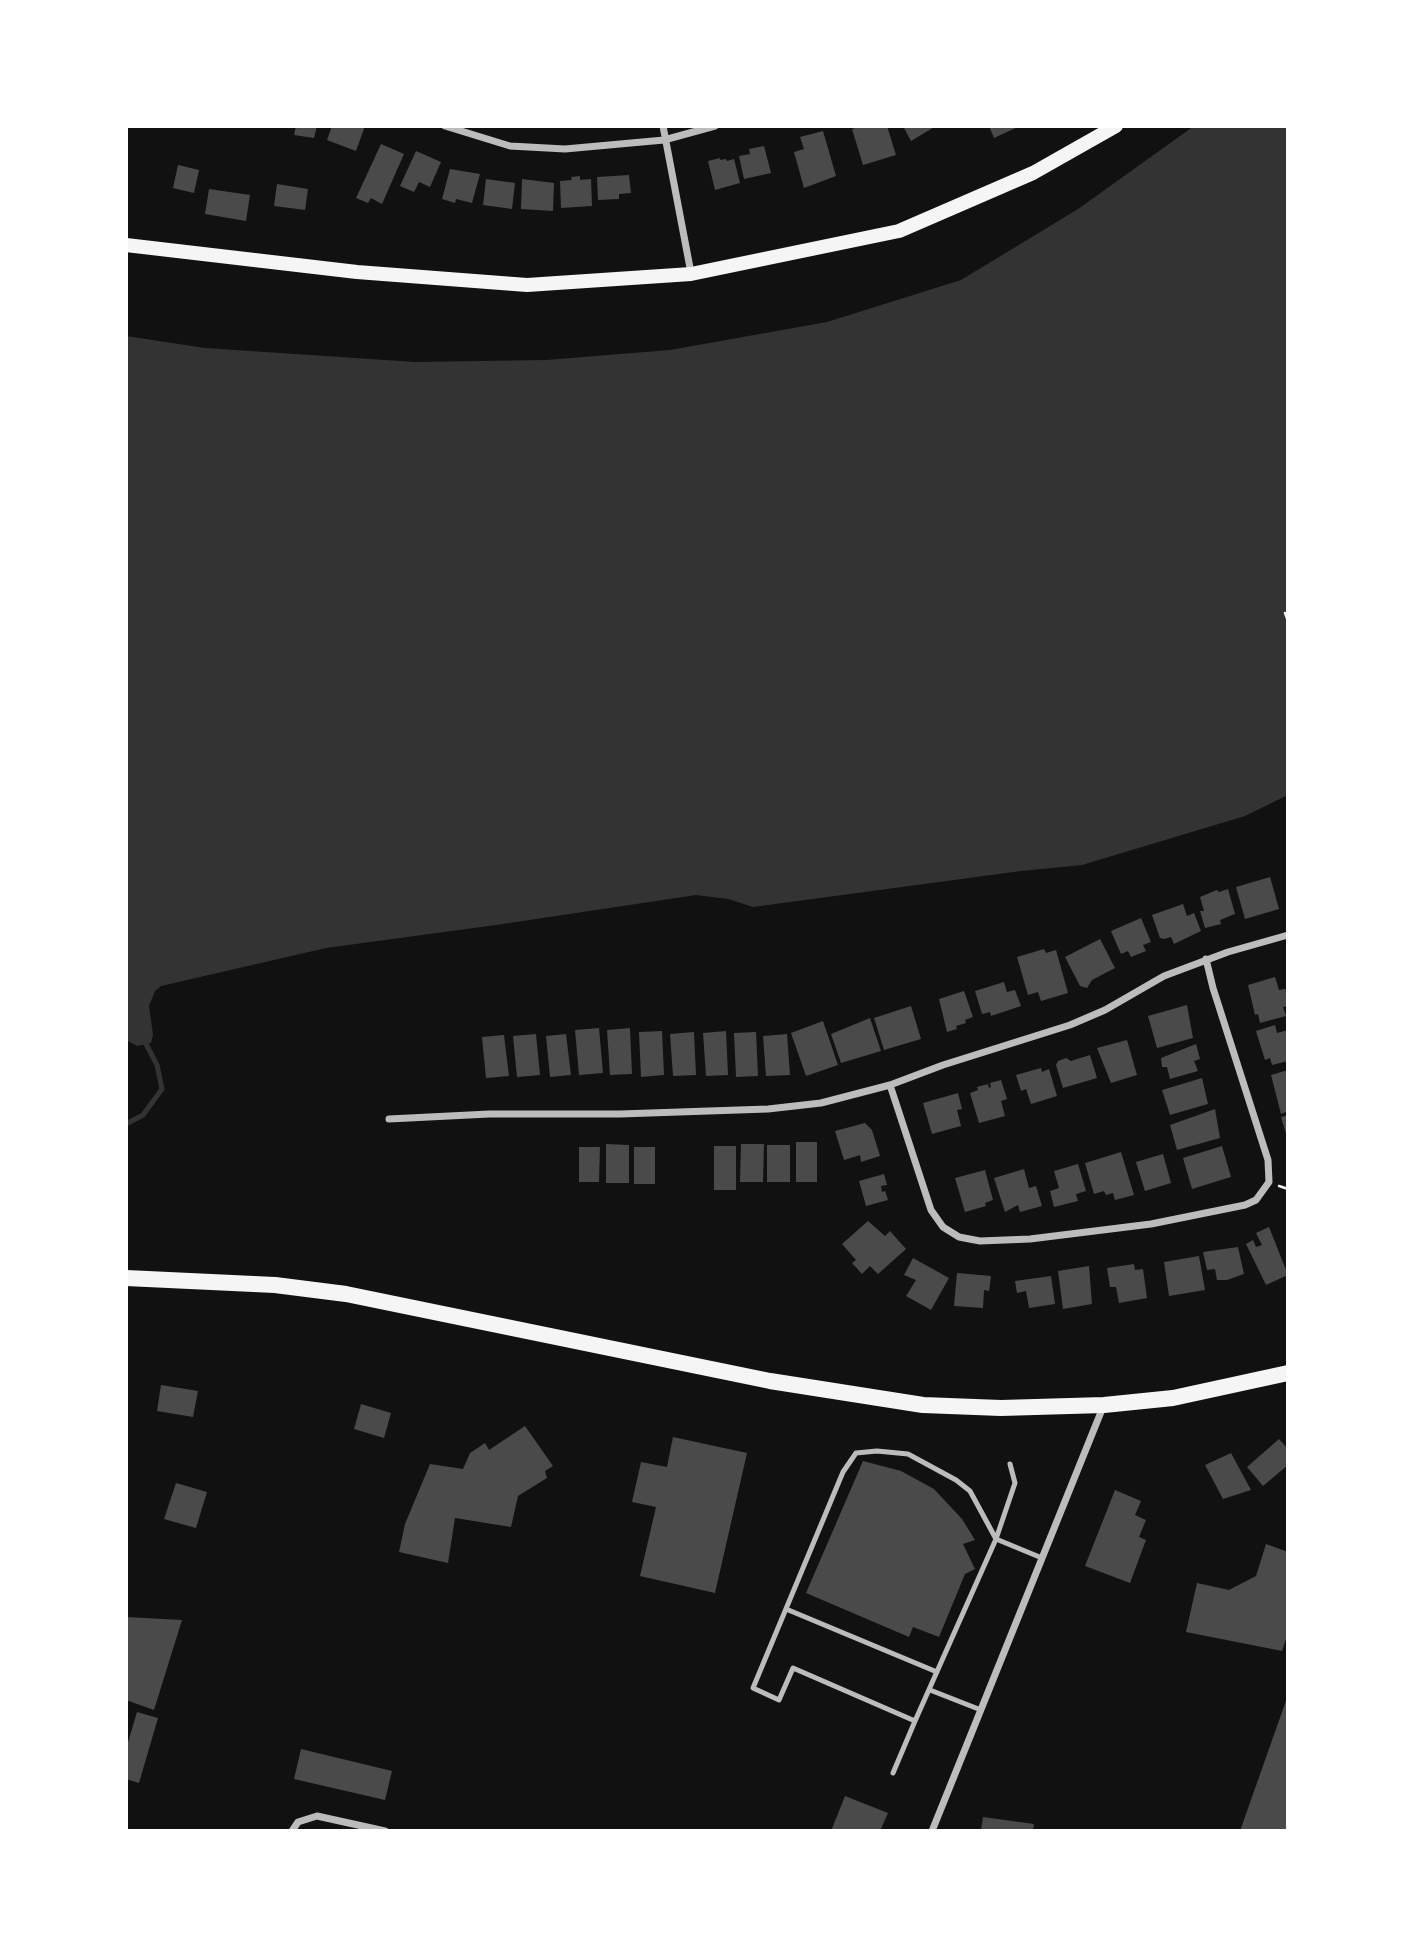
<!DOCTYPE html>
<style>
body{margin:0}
#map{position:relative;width:1414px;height:1957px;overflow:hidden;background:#111;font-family:"Roboto Serif",serif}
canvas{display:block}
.frame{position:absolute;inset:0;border:128px solid #fff;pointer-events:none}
</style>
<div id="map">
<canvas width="1414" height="1957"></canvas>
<div class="frame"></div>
</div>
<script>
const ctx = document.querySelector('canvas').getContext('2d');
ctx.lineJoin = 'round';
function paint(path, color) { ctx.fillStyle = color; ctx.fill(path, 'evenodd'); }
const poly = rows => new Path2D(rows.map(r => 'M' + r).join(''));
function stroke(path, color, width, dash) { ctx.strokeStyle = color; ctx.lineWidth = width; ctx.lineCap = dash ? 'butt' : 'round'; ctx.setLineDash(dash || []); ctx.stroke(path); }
paint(poly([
 [1194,126,1288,126,1288,795,1245,816,1082,865,1021,871,753,907,728,899,696,895,496,925,326,948,161,986,155,991,149,1006,153,1035,151,1043,137,1046,126,1040,126,336,205,348,415,362,546,360,670,350,827,322,961,280,1078,209]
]), '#333');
stroke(poly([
 [126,1124,143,1115,162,1089,157,1065,145,1042]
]), '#333', 5);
paint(poly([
 [296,126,317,126,314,138,294,135],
 [332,126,365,126,356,151,327,140],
 [861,126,887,126,896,155,863,165,852,129],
 [903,126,936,126,911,141],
 [989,126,1020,126,994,138],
 [823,131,836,176,804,188,794,152,804,149,800,137],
 [381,144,404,154,382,204,371,198,368,203,356,198],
 [764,146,771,173,744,179,739,156,750,154,749,149],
 [416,151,441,162,430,187,419,182,414,192,400,186],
 [720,158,720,160,726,159,727,161,734,159,740,183,715,190,708,161],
 [178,165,199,170,194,193,173,188],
 [450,169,480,174,472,203,456,199,455,203,442,199],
 [629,175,631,193,619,194,619,199,598,200,597,177],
 [580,176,580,180,591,179,592,206,561,208,560,181,572,180,571,177],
 [486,179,515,183,512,209,483,205],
 [522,179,554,183,553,211,521,209],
 [277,184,308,189,305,210,274,206],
 [209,189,250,195,246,221,205,214],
 [1270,877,1279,909,1245,919,1236,887],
 [1228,889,1235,914,1220,920,1221,924,1205,928,1200,911,1204,911,1200,897,1217,890,1219,892],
 [1183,904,1187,916,1194,913,1201,931,1174,944,1171,937,1164,939,1160,938,1152,915],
 [1141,918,1151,942,1143,945,1146,951,1131,957,1128,951,1121,954,1111,931],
 [1100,939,1115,968,1092,980,1087,988,1080,986,1065,957],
 [1044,949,1046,953,1056,950,1068,993,1041,1001,1038,992,1028,995,1017,957],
 [1275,977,1279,990,1284,989,1288,990,1288,1006,1283,1007,1286,1016,1260,1023,1258,1014,1255,1015,1248,985],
 [1004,982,1007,992,1015,990,1021,1006,991,1016,990,1012,982,1014,975,991],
 [964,991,973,1017,965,1020,966,1023,956,1026,957,1029,947,1032,939,999],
 [1187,1005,1193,1038,1157,1048,1148,1016],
 [911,1006,921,1039,884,1050,874,1018],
 [870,1018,881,1051,841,1063,831,1034],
 [823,1021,838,1065,806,1076,791,1033],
 [1275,1025,1277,1033,1288,1030,1288,1061,1272,1065,1270,1058,1265,1060,1256,1031],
 [599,1028,603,1073,579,1075,575,1030],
 [630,1028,632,1074,610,1075,607,1030],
 [662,1031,664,1075,641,1077,639,1032],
 [726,1031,728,1075,706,1076,703,1033],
 [694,1032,696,1075,673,1076,670,1034],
 [756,1032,758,1076,736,1077,734,1033],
 [536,1034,540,1075,517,1077,513,1036],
 [566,1034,571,1075,550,1077,546,1036],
 [787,1034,790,1075,766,1076,763,1036],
 [504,1035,509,1076,486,1078,482,1037],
 [1127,1040,1137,1075,1111,1083,1097,1048],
 [1196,1044,1200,1059,1194,1061,1198,1071,1170,1079,1167,1067,1162,1067,1161,1058],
 [1090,1055,1097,1078,1063,1088,1056,1065,1058,1061,1066,1058,1071,1061],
 [1041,1068,1042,1072,1049,1069,1057,1096,1031,1104,1026,1089,1021,1091,1016,1075],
 [1288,1070,1288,1111,1281,1114,1271,1075],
 [1202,1078,1208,1104,1170,1115,1162,1090],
 [1001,1080,1007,1099,1001,1101,1005,1116,979,1123,970,1093,978,1090,977,1087,988,1084,989,1088,991,1087,990,1083],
 [958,1093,962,1109,957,1110,961,1126,932,1134,923,1103],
 [1215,1109,1220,1138,1177,1150,1170,1125],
 [1288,1115,1288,1136,1287,1137,1281,1117],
 [865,1123,872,1130,880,1156,861,1162,860,1155,844,1160,835,1131],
 [796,1142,817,1142,817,1182,796,1182],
 [606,1144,629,1145,629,1183,606,1183],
 [741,1144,764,1144,763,1182,740,1182],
 [767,1145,790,1145,790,1182,767,1182],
 [714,1146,736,1146,736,1190,714,1190],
 [1222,1146,1231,1177,1192,1189,1183,1158],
 [579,1147,600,1147,599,1182,579,1182],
 [634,1147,655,1147,655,1184,634,1184],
 [1121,1152,1134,1195,1115,1200,1113,1193,1106,1195,1104,1191,1094,1194,1085,1163],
 [1163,1154,1171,1183,1145,1191,1136,1162],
 [1078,1164,1086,1191,1076,1194,1078,1201,1054,1207,1050,1191,1059,1188,1054,1171],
 [1024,1169,1029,1188,1036,1186,1042,1206,1020,1212,1018,1205,1005,1212,994,1178],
 [985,1170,993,1200,985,1203,986,1206,965,1212,955,1178],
 [884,1174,887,1185,881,1186,882,1192,885,1191,888,1200,866,1206,859,1181],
 [868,1221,885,1236,890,1231,906,1249,878,1274,870,1266,862,1274,852,1263,856,1260,842,1244],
 [1269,1227,1288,1275,1266,1285,1246,1244,1253,1240,1256,1247,1262,1245,1256,1233],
 [1238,1247,1244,1274,1227,1280,1217,1280,1215,1269,1207,1270,1203,1252],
 [1199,1256,1205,1290,1169,1296,1164,1262],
 [913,1258,949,1278,931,1310,906,1296,916,1280,904,1275],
 [1134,1264,1135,1270,1143,1269,1147,1298,1119,1303,1116,1287,1110,1287,1107,1268],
 [1089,1266,1092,1304,1063,1309,1058,1271],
 [957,1273,991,1276,989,1291,984,1290,983,1308,954,1306],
 [1051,1276,1055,1304,1029,1308,1026,1291,1017,1293,1015,1281],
 [161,1385,198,1391,193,1417,157,1411],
 [361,1404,391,1413,384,1438,354,1429],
 [525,1426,553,1466,545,1471,547,1478,518,1496,511,1527,455,1518,448,1563,399,1552,405,1524,430,1464,463,1469,470,1453,485,1443,489,1450],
 [673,1437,747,1453,715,1593,640,1576,656,1507,632,1502,641,1462,667,1467],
 [1279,1439,1288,1449,1288,1465,1263,1486,1247,1467],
 [1231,1453,1251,1490,1223,1499,1205,1465],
 [863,1461,901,1471,934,1489,962,1519,975,1540,963,1544,975,1569,965,1574,939,1637,913,1627,909,1637,806,1593],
 [176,1483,207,1492,196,1528,164,1519],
 [1115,1490,1141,1501,1135,1515,1146,1520,1139,1537,1146,1540,1130,1583,1085,1566],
 [1266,1544,1288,1552,1288,1633,1282,1651,1186,1632,1197,1583,1229,1590,1256,1576],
 [126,1617,182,1620,154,1710,126,1700],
 [1288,1695,1288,1831,1240,1831],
 [137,1712,158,1718,139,1783,126,1779,126,1749],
 [301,1749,392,1771,385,1800,294,1779],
 [845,1796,888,1813,880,1831,831,1831],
 [983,1817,1034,1824,1033,1831,981,1831]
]), '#4a4a4a');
stroke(poly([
 [1285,613,1288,621],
 [1279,1186,1288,1189]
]), '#f5f5f5', 2.5);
stroke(poly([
 [786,1609,937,1672],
 [930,1690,981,1710],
 [915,1721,996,1539,1015,1483,1010,1464],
 [893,1773,915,1721,793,1668,779,1700,753,1688,843,1472,856,1453,877,1451,908,1454,956,1480,970,1491,996,1539,1042,1558]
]), '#bcbcbc', 5);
stroke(poly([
 [445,126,510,146,565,149,664,140,715,126],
 [663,126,691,273],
 [890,1085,931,1210,943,1227,959,1237,980,1241,1030,1239,1151,1224,1245,1205,1256,1200,1269,1182,1268,1160,1213,988,1206,959],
 [389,1119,489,1114,620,1114,768,1109,821,1103,890,1085,943,1065,1070,1025,1105,1010,1164,976,1228,952,1288,935],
 [292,1831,298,1822,317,1816,385,1831],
 [932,1831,1103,1407]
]), '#bcbcbc', 7);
stroke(poly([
 [126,245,357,272,527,285,691,274,899,231,1033,173,1116,126]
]), '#f5f5f5', 14);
stroke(poly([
 [126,1278,275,1285,346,1294,770,1381,923,1405,1001,1408,1104,1405,1173,1398,1288,1373]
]), '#f5f5f5', 16);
</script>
